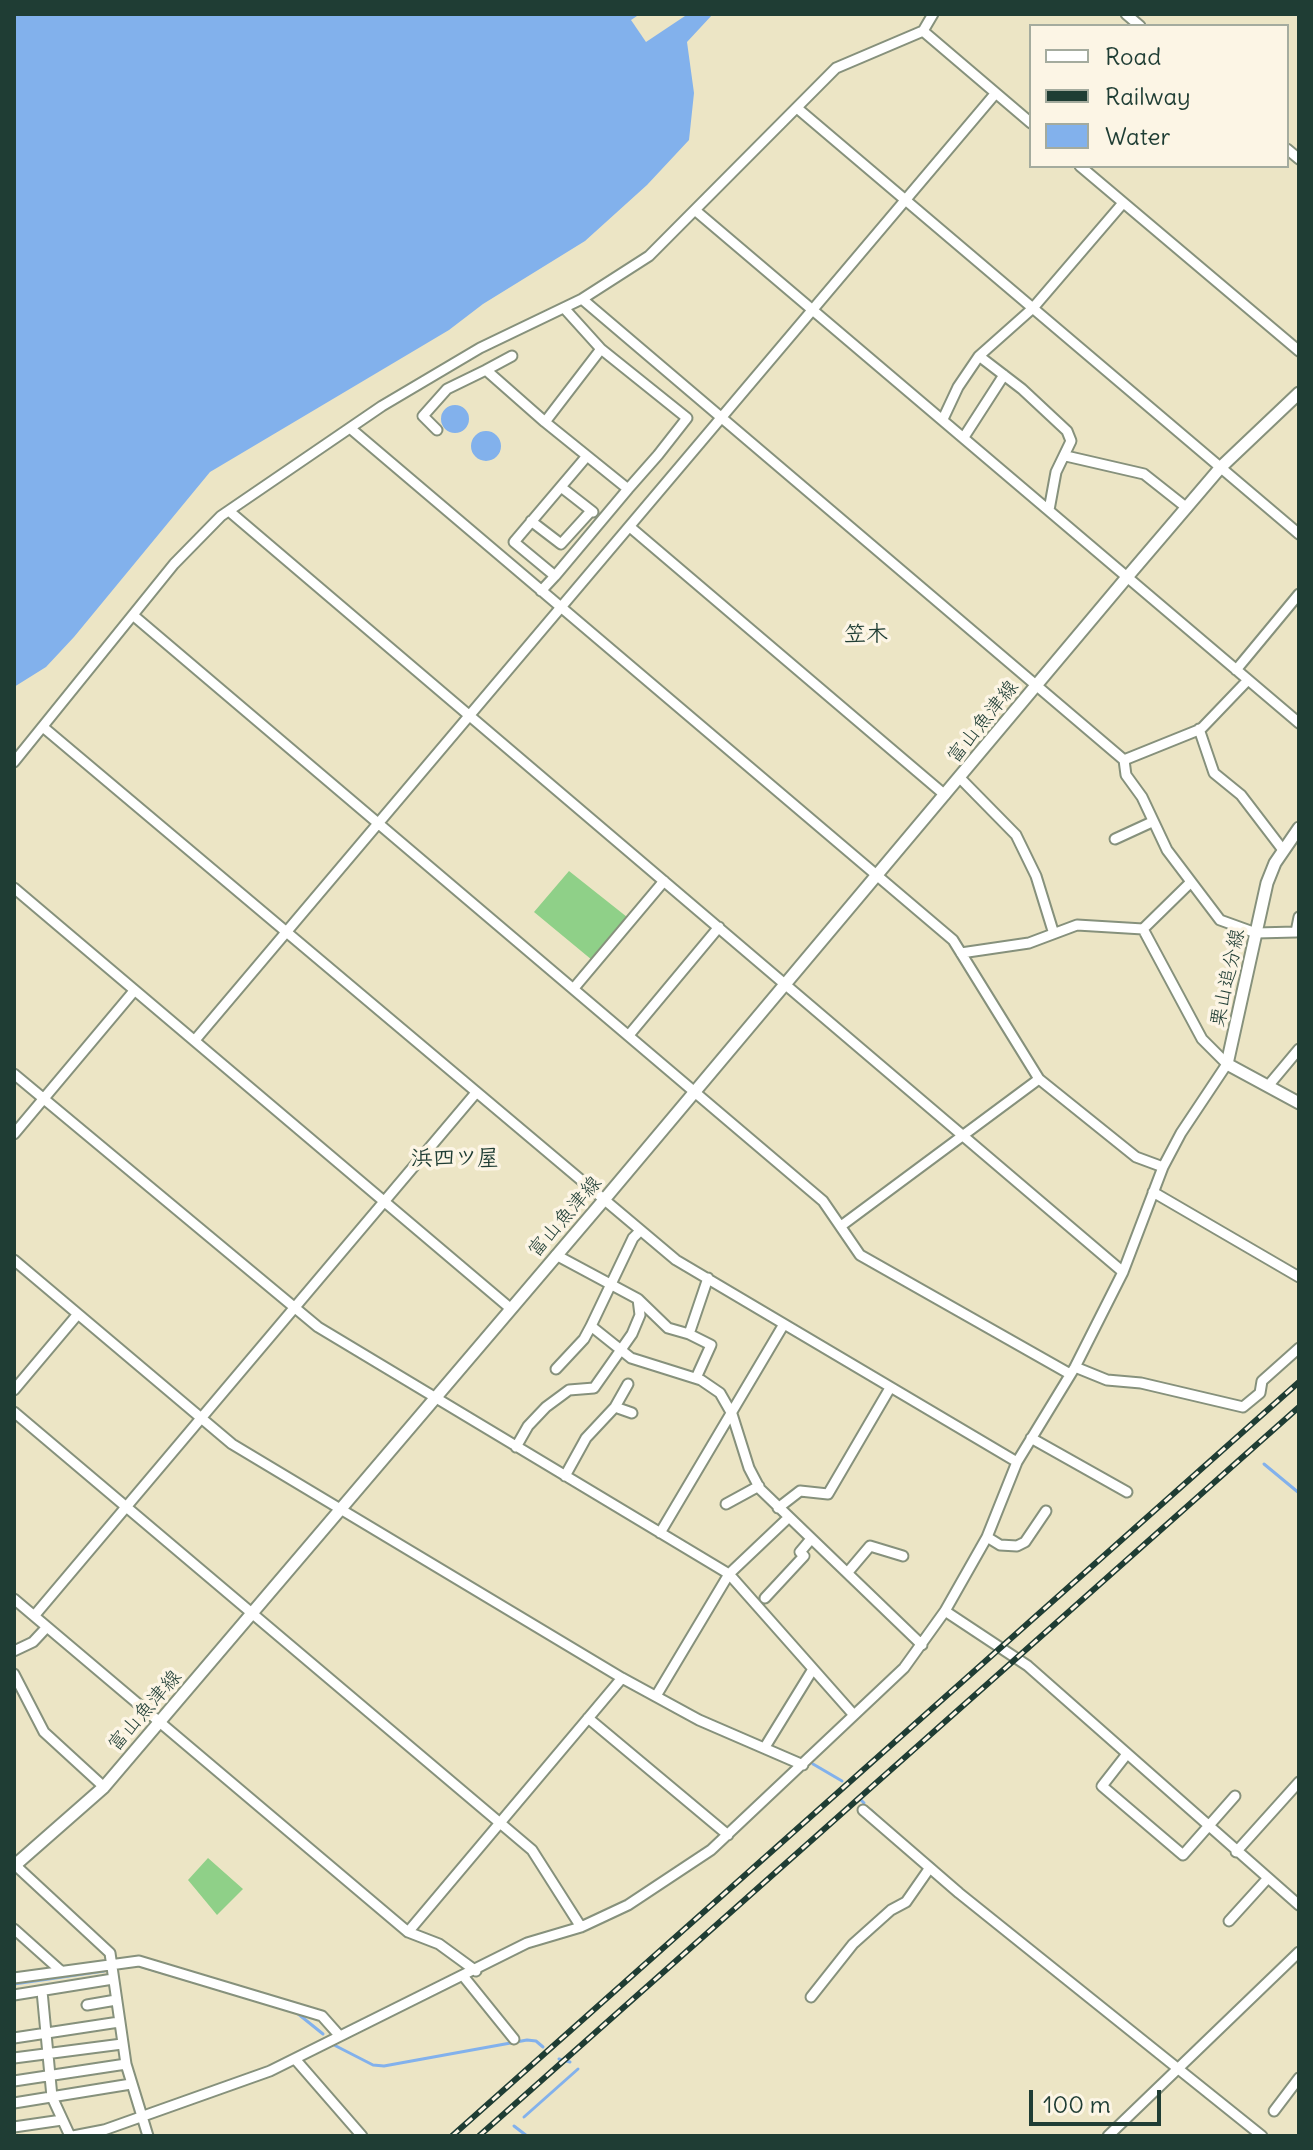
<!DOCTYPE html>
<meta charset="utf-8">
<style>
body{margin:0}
#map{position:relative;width:1313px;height:2150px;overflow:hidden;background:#ece5c5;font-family:Delius,sans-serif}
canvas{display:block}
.frame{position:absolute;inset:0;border:16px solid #1f3d34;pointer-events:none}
.legend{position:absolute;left:1029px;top:24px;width:260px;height:144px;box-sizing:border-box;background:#fcf5e5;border:2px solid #a4ab9e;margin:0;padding:10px 14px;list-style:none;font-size:24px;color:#1f3d34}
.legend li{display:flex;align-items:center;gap:16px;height:40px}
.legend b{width:40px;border:2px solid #a4ab9e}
.scale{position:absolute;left:1029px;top:2090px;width:132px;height:36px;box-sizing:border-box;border:4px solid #1f3d34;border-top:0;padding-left:10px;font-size:24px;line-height:28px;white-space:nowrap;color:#1f3d34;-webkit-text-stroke:6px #fcf5e5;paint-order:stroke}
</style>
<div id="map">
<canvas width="1313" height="2150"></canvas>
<div class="frame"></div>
<ul class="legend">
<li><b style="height:10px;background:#fff"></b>Road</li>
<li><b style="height:10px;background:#1f3d34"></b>Railway</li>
<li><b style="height:22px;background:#82b1ec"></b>Water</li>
</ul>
<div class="scale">100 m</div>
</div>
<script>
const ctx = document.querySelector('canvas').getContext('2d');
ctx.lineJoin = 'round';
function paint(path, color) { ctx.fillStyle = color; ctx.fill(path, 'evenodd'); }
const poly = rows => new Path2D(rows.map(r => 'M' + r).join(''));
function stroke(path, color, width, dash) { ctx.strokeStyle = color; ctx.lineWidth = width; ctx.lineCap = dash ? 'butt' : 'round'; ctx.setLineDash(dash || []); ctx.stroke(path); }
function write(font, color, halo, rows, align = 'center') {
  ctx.font = font + ' Delius,"Klee One",sans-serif'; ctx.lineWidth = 7; ctx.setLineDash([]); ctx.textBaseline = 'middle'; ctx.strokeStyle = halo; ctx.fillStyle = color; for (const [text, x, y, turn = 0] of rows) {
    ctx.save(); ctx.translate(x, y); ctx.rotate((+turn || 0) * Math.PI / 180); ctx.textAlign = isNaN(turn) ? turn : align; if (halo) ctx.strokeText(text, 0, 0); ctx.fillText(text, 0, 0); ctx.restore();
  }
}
paint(poly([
 [569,871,627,917,592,960,534,912],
 [208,1858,243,1889,217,1915,188,1880]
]), '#8fd088');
paint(poly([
 [14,14,713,14,687,42,694,93,689,140,647,185,585,241,483,304,449,330,210,472,74,637,46,667,14,687],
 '441 419a14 14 0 1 1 28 0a14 14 0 1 1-28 0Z',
 '471 446a15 15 0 1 1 30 0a15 15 0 1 1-30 0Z'
]), '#82b1ec');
paint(poly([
 [640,14,688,14,646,42,631,20]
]), '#ece5c5');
stroke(poly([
 [1264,1464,1299,1493],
 [813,1764,842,1781],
 [860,1799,864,1803],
 [871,1810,886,1824],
 [928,1860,934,1865],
 [136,1965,286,2009],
 [14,1984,104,1971],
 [297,2013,323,2034],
 [334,2045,373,2065,384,2066,527,2040,536,2041,543,2047],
 [559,2059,570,2062],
 [524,2117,578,2069],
 [514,2126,527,2136]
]), '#82b1ec', 3);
const minor = poly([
 [1126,14,1140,26],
 [923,31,1031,123],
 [797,108,1299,534],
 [1287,149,1299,159],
 [1080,166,1299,351],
 [696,211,1299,723],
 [582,299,1124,760,1126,775,1142,797,1167,850,1220,920,1256,933,1296,932,1299,917],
 [512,356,486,370,545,422,601,349,564,308],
 [979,356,1033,308,1123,203],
 [943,419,958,387,979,356,1022,389,1067,431,1071,441,1056,472,1049,510],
 [545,422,628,489,658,455,687,418,601,349],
 [350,428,953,940,1039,1079,1136,1157,1163,1167],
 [437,430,423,416,447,389,486,370],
 [964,437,1004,375],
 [1066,456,1144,474,1187,508],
 [561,487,593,512],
 [229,511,1123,1272],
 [531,521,561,544,591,511],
 [630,527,945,795],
 [555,576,628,489],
 [541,591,555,576,514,542,587,456],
 [134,616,823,1201,860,1255,1070,1374],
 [1236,670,1299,594],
 [43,727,676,1260,1017,1462],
 [1199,729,1214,773,1241,795,1283,850],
 [1124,760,1201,729,1248,680],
 [14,762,174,564,221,516,382,406,480,348,582,299,649,256,836,68,923,31,933,14],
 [960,778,1016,835,1036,876,1053,931],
 [1115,839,1152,822],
 [14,888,510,1308],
 [1143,929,1191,882],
 [961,953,1029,943,1077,925,1143,929],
 [574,988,664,881],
 [629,1035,719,927],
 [195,1040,995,94],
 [14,1074,318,1327,729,1574,853,1714],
 [1268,1086,1299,1049],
 [14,1134,134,991],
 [1153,1192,1299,1277],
 [841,1226,1039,1079],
 [640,1231,633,1238,591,1326,631,1358,701,1380,720,1393,732,1414,749,1468,760,1489,922,1645],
 [14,1260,232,1444,622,1678,699,1720,803,1765],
 [638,1299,668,1328,689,1334,708,1278],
 [689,1334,711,1345,696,1378],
 [1075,1367,1107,1380,1141,1383,1243,1407,1260,1393,1262,1381,1299,1348],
 [556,1369,584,1339,591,1326],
 [14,1390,78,1314],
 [615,1407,632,1413],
 [14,1412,532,1850,581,1927],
 [1031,1438,1127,1492],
 [516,1447,528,1426,546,1407,569,1390,594,1388,632,1334,640,1315,638,1299,556,1255],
 [565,1476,586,1438,615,1407,628,1384],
 [726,1504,759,1486],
 [778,1508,800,1491,828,1494,890,1388],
 [660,1533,784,1324],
 [987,1537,1000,1545,1017,1546,1025,1542,1046,1511],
 [848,1572,870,1546,903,1556],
 [765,1598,804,1556,800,1552,811,1539],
 [14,1599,408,1932,439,1944,476,1971],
 [945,1611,1028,1666,1299,1905],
 [34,1616,475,1094],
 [14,1651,33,1642,47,1627],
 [14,1674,44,1732,104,1787],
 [656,1696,729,1574,787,1519],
 [588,1718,728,1835],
 [765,1747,813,1669],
 [1127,1754,1102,1786,1183,1855,1235,1796],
 [863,1810,959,1893,1262,2136],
 [1236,1852,1299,1782],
 [14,1864,110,1953,126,2064,148,2136],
 [1229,1921,1268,1878],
 [14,1929,61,1971],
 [408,1932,622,1678],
 [464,1977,514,2039],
 [14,1978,139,1961,322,2016,338,2034],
 [42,1991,52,2097,70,2136],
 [14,1995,113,1979],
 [811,1997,853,1944,891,1910,906,1902,929,1869],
 [87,2005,116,2000],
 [14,2038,119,2022],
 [14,2058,122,2044],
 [295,2059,362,2136],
 [14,2081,126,2064],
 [14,2103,131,2084],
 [1274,2111,1299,2078],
 [14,2127,62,2120],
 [73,2136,104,2130,270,2071,527,1943,581,1927,628,1905,711,1850,904,1668,945,1611,987,1537,1017,1462,1075,1367,1123,1272,1163,1167,1181,1133,1227,1064,1202,1039,1143,929],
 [1108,2136,1299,1952]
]);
const major = poly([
 [1299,828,1275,863,1267,883,1227,1064,1299,1103],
 [14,1866,104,1787,603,1201,1128,576,1221,467,1299,393]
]);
stroke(minor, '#86917c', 13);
stroke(major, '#86917c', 15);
stroke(minor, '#fff', 9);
stroke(major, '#fff', 11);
const rail = poly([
 [452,2136,1299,1382],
 [479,2136,1299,1407]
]);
stroke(rail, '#1f3d34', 6);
stroke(rail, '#fcf5e5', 3, [9]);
write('20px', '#1f3d34', '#fcf5e5', [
 ["富山魚津線",983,722,-51],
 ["栗山追分線",1228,978,-78],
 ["富山魚津線",565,1217,-49],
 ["富山魚津線",145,1711,-49]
]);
write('bold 22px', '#1f3d34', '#fcf5e5', [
 ["笠木",866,635],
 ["浜四ツ屋",455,1159]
]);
</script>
